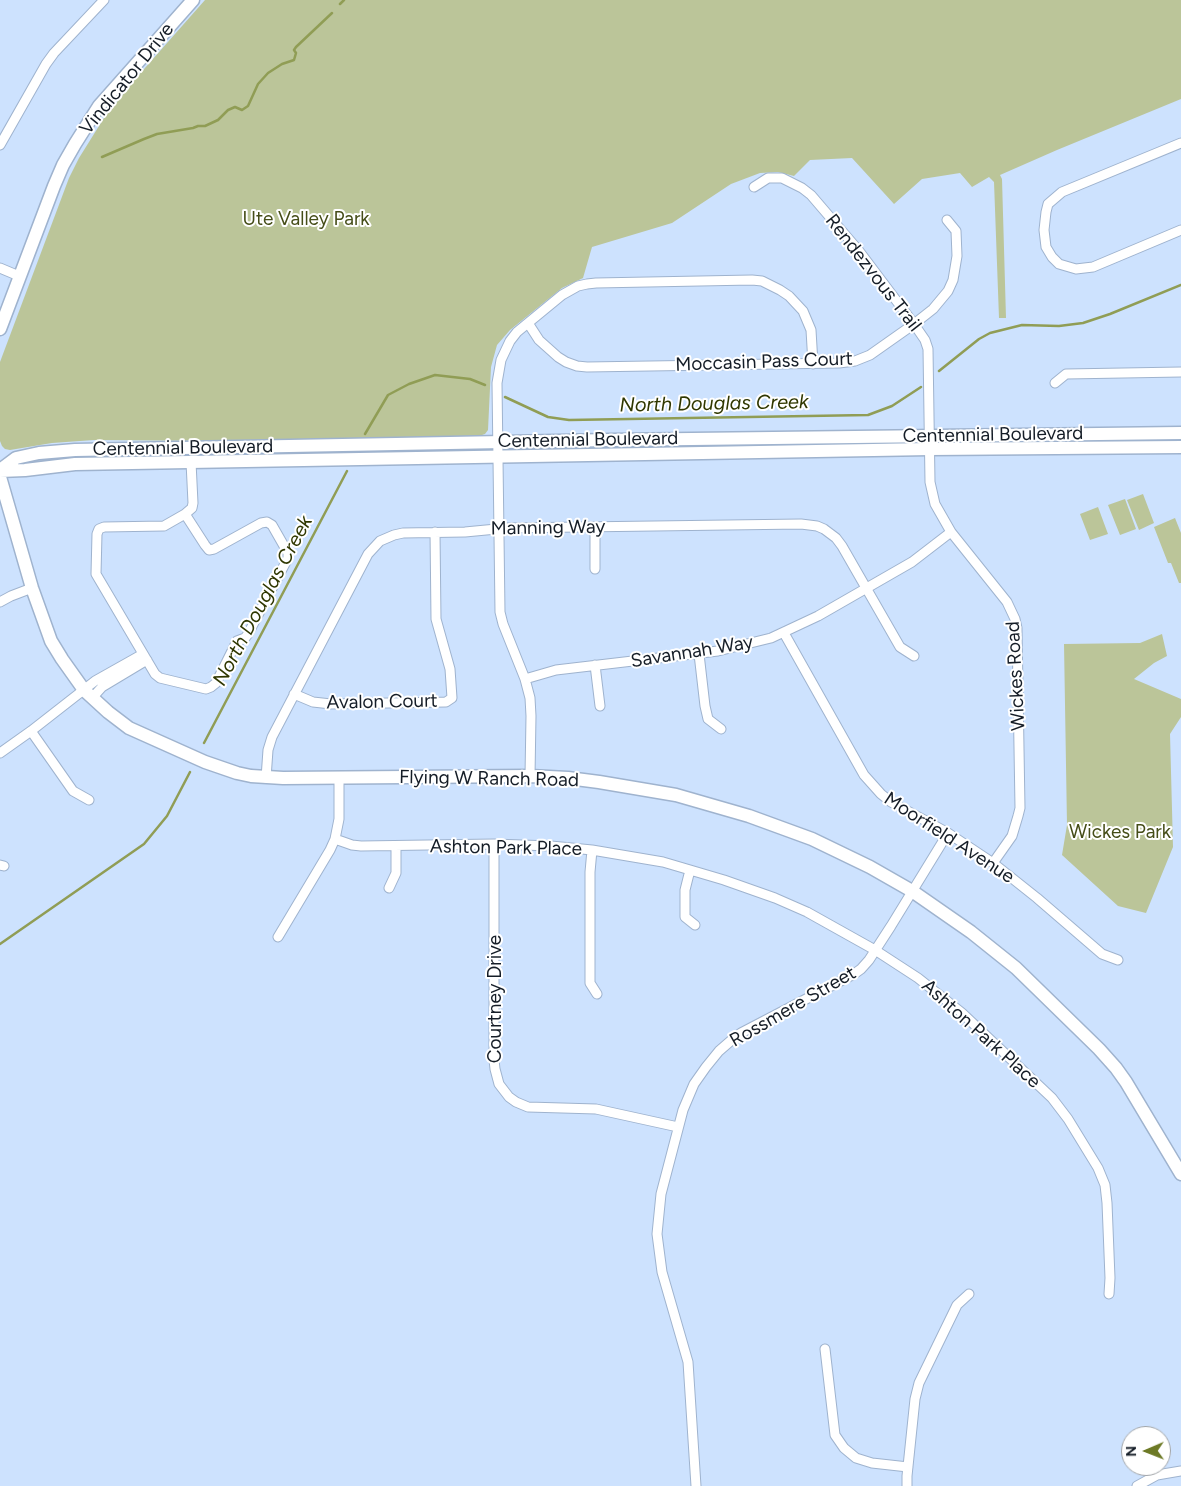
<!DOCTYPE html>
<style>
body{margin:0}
#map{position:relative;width:1181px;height:1486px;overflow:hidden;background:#cde2fe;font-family:Figtree,sans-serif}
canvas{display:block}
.north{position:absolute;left:1121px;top:1426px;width:50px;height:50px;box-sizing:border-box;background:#fff;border:1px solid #a1a5a9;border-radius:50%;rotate:269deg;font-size:14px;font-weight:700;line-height:20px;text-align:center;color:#151d27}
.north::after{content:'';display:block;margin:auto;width:18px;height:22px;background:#6d7a26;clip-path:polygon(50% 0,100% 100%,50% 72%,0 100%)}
</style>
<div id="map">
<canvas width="1181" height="1486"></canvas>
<div class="north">N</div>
</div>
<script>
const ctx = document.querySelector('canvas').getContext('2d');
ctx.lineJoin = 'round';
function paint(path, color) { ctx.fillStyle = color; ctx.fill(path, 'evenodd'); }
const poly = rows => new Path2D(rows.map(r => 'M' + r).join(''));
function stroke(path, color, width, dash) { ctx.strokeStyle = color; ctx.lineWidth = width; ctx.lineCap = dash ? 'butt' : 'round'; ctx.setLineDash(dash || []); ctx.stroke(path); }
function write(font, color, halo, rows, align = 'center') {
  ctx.font = font + ' Figtree,sans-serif'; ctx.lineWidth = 4; ctx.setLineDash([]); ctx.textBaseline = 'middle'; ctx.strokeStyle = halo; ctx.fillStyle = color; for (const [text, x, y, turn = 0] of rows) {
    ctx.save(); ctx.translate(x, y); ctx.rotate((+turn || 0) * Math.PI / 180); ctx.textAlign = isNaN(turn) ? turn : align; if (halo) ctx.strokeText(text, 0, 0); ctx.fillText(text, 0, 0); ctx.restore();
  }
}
paint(poly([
 [205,0,1181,0,1181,99,1057,150,1000,175,1002,179,1006,318,999,318,994,182,989,177,972,187,960,173,922,179,894,204,852,158,810,160,794,176,778,172,760,173,731,184,672,223,592,247,583,278,562,288,510,330,497,345,491,367,488,430,485,434,479,436,224,441,94,440,52,443,10,450,5,449,2,446,0,441,0,362,69,178,79,158,104,118,137,77],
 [1143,494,1154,523,1139,530,1127,500],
 [1125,499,1136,529,1120,535,1108,505],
 [1098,507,1108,534,1090,540,1080,514],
 [1175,518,1181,533,1181,583,1179,583,1171,563,1168,563,1154,527],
 [1162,634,1167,656,1154,663,1134,679,1181,699,1181,717,1170,734,1173,847,1146,913,1118,906,1062,855,1067,825,1064,644,1140,643]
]), '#bbc599');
stroke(poly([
 [340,4,344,0],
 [102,157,144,139,157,134,193,128,198,126,205,126,218,120,228,110,235,107,242,110,248,106,258,84,268,73,282,64,294,60,296,53,294,50,296,47,332,13],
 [939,371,979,339,990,333,1022,325,1059,326,1083,323,1110,314,1181,285],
 [505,397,548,417,569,420,868,415,892,406,921,387],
 [365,434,388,395,409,384,435,375,470,379,485,385],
 [204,743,347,471],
 [0,944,144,844,167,816,190,772]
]), '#909d55', 2.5);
const street = poly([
 [1181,143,1062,192,1048,204,1046,212,1044,230,1046,247,1052,257,1059,264,1076,269,1093,267,1181,230],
 [0,145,46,64,54,53,104,0],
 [754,187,768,178,782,178,802,188,811,195,859,251,914,324,925,340,928,349,930,482,935,504,951,532,1007,602,1015,619,1017,628,1020,808,1018,816,1012,836,993,863],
 [0,268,19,276],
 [528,323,539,340,558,357,566,362,577,366,587,367,839,363,855,361,870,355,914,324,933,309,948,291,953,280,957,256,956,231,947,220],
 [1055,383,1066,374,1181,372],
 [185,514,205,545,209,550,214,549,261,523,267,522,272,525,288,553,288,558,248,634,245,638,237,641,216,683,211,687,206,689,160,678,155,674,96,574,97,534,99,529,104,527,164,526,185,514,192,508,193,503,191,462],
 [595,528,595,569],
 [0,602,11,596,32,588],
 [784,633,864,775,881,794,891,802,948,833,993,863,1037,898,1102,954,1118,960],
 [699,654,705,706,708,719,721,729],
 [595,665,600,706],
 [525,679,556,670,718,651,771,638,818,616,912,562,951,532],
 [294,694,313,702,331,704,446,702,452,698,450,669,436,619,435,532],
 [92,698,102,687,147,660],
 [31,731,73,791,89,800],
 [0,753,31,731,95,681,143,654],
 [530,776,531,716,530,698,525,679,503,624,500,612,497,383,501,360,510,341,517,332,562,295,578,286,587,284,596,283,752,280,762,281,780,290,789,296,803,311,811,330,813,364],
 [266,778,268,750,272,737,368,554,380,541,394,535,403,533,465,532,507,528,801,524,817,526,824,529,836,538,842,546,900,647,914,656],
 [335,839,352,845,361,846,494,844,551,846,592,850,663,862,724,880,775,898,807,912,875,950,918,978,962,1013,1052,1098,1068,1119,1098,1168,1105,1185,1107,1203,1110,1278,1109,1294],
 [494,844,494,1060,495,1069,499,1084,509,1097,516,1102,528,1107,596,1109,678,1127],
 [592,850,590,872,590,983,597,994],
 [0,865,4,866],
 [690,870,685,890,685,917,695,925],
 [389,888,396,873,396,846],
 [278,937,330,850,335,839,339,819,339,778],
 [825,1349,835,1435,844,1448,856,1458,872,1463,908,1467],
 [696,1486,688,1362,662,1272,657,1234,661,1194,683,1110,694,1084,706,1067,719,1051,734,1038,741,1033,854,974,861,969,869,960,891,926,948,833],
 [907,1486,907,1476,915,1399,919,1383,957,1305,969,1294],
 [1137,1486,1157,1475,1181,1471]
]);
const secondary = poly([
 [0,329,54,186,63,165,75,144,99,106,193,0],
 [0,470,16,458,39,453,75,450,610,440,1181,433],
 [0,471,25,470,75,464,930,449,1181,447],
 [0,477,32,588,51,641,62,659,84,690,108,712,129,728,205,762,237,773,251,776,283,778,530,776,568,778,599,782,676,795,749,816,812,839,870,867,912,891,971,932,1016,968,1099,1049,1116,1068,1126,1082,1181,1174]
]);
stroke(street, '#9fb3ce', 11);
stroke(secondary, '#9fb3ce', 15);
stroke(street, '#fff', 9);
stroke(secondary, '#fff', 12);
write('19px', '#151d27', '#fff', [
 ["Vindicator Drive",127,79,-51],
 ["Rendezvous Trail",873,273,52],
 ["Moccasin Pass Court",764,362,-2],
 ["Centennial Boulevard",993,435,-1],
 ["Centennial Boulevard",588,440,-1],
 ["Centennial Boulevard",183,448,-1],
 ["Manning Way",548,528,-1],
 ["Savannah Way",692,652,-9],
 ["Wickes Road",1016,676,-93],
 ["Avalon Court",382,702,-1],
 ["Flying W Ranch Road",489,779,1],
 ["Moorfield Avenue",949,838,33],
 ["Ashton Park Place",506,848,1],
 ["Courtney Drive",495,999,-90],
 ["Rossmere Street",793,1007,-30],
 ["Ashton Park Place",981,1034,42]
]);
write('19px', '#454d18', '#fff', [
 ["Ute Valley Park",306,219],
 ["Wickes Park",1120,832]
]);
write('italic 20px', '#2f3700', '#fff', [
 ["North Douglas Creek",714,404,-1],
 ["North Douglas Creek",263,601,-62]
]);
</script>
